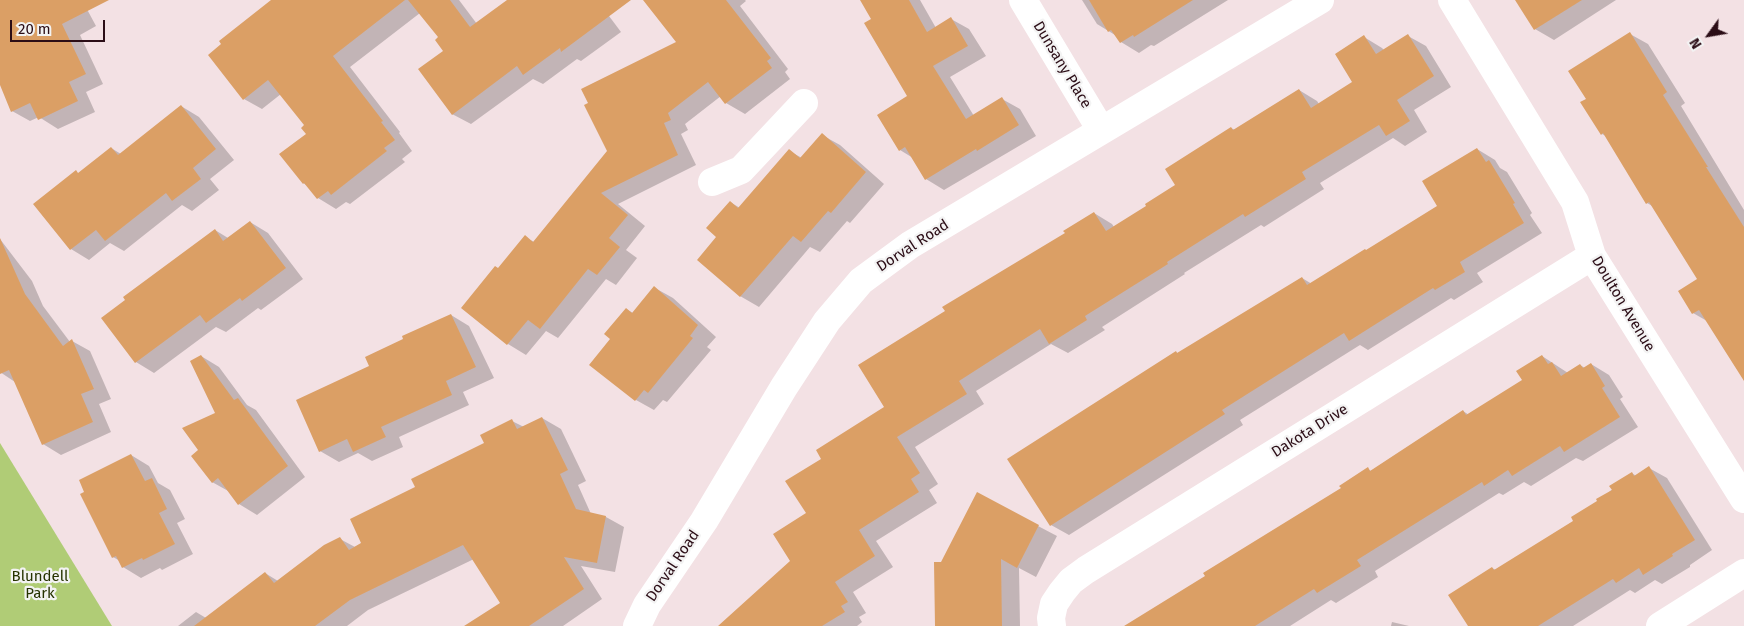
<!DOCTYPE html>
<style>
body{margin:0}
#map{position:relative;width:1744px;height:626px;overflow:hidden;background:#f3e1e4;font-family:"Fira Sans",sans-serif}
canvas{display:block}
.north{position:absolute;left:1684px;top:10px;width:50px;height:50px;-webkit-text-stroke:4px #f3f3f3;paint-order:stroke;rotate:238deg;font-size:14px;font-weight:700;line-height:20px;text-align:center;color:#2b0d16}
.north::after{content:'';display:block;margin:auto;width:18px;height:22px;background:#2b0d16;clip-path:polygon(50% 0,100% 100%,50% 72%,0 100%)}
.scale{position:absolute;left:10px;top:20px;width:95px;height:22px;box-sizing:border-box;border:2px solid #2b0d16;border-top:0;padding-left:6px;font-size:15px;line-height:18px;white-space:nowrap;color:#2b0d16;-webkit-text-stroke:4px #f3f3f3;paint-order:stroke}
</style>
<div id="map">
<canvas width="1744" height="626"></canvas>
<div class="north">N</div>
<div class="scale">20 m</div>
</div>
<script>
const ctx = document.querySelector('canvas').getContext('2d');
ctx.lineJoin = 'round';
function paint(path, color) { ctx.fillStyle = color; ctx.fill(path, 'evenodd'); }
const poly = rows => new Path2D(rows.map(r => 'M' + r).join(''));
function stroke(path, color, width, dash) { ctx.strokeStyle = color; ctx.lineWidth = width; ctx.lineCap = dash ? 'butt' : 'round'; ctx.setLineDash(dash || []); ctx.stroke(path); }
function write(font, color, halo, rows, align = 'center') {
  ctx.font = font + ' "Fira Sans",sans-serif'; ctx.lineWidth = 4.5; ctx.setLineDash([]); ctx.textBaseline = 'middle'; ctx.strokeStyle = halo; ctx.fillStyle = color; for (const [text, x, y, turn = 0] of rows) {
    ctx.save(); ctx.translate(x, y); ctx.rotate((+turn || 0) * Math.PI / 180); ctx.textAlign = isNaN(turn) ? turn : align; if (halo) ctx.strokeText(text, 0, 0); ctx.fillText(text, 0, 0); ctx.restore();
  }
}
paint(poly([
 [0,443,112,626,0,626]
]), '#b0cc76');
paint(poly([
 [0,0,82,0,96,26,80,35,103,84,86,92,95,112,58,129,39,117,30,121,12,111,0,82],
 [273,0,459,0,477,24,509,0,597,0,621,32,581,61,577,59,543,84,533,79,471,124,452,114,444,51,440,38,420,13,350,67,400,132,399,133,412,151,402,159,405,162,350,204,346,202,336,209,318,198,308,186,303,183,308,134,306,125,281,94,262,109,244,99],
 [645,0,745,0,746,1,740,6,788,69,785,72,790,79,745,114,726,103,721,96,685,124,688,130,681,134,696,165,618,204,645,226,626,250,637,258,616,285,606,279,558,338,546,331,526,355,508,344,463,308,499,270,525,237,534,242,608,151,678,43],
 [861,0,920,0,936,28,951,19,969,29,986,56,950,77,974,116,1002,99,1020,109,1036,136,944,190,926,179,913,158,900,150,879,116,909,97,873,19],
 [1082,0,1228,0,1154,46,1151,45,1139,53,1121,42,1115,35,1097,24],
 [1516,0,1616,0,1554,40,1535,29],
 [1630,34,1648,44,1685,103,1681,106,1744,210,1744,380,1707,321,1693,313,1699,279,1654,207,1647,203,1606,136,1602,134,1587,99],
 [1408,36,1426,46,1451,87,1414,110,1427,132,1405,146,1393,138,1320,183,1324,189,1264,227,1261,225,1184,273,1185,274,1102,327,1105,330,1068,353,1051,344,976,391,984,404,915,447,938,484,929,490,937,503,876,541,893,567,853,592,866,613,859,617,862,622,857,626,727,626,791,561,807,514,823,459,886,407,1066,233,1094,213,1112,224,1114,227,1148,207,1177,185,1231,128,1235,130,1299,90,1317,101,1319,104,1354,82,1364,37,1382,48,1384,50],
 [181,106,199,117,234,160,210,179,219,190,192,211,182,205,124,251,110,243,89,260,71,249,79,174,111,148,121,154],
 [822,135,840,145,884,184,850,223,847,221,820,252,810,247,759,307,740,296,718,237,730,202,740,208,789,151,802,158],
 [1477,149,1495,160,1500,168,1507,172,1532,213,1530,215,1542,233,1477,273,1483,282,1454,300,1451,298,1368,350,1360,345,1240,420,1243,425,1069,535,1051,525,1176,352,1179,354,1302,278,1312,284,1439,207],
 [250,222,268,233,303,279,261,310,258,308,226,332,216,327,154,373,136,362,103,318,215,230,228,238],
 [0,239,32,281,43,306,70,342,72,341,90,351,111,399,99,404,111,432,61,455,43,444,15,382,0,372],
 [655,288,673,298,716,337,707,347,711,350,667,402,663,400,654,410,636,400,612,339,626,309,633,313],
 [451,315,469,326,494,378,463,392,469,405,399,437,403,447,372,461,358,453,339,462,320,451,371,367],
 [201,356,219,367,247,405,256,410,305,477,257,515,239,504,230,492,212,482,200,451,216,413],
 [1542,356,1568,373,1580,365,1585,368,1591,364,1609,375,1623,397,1620,399,1638,427,1583,461,1576,458,1531,486,1524,482,1503,495,1499,493,1375,571,1378,577,1336,603,1331,600,1290,626,1153,626,1368,469,1371,471,1463,411,1469,415,1524,381],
 [542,418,561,429,586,481,578,485,591,514,606,517,624,527,615,572,581,566,602,599,563,626,466,626,502,603,474,559,368,610,347,626,178,626,196,612,206,618,265,573,278,581,340,539,355,547,362,543,416,488,486,443,512,421,524,427],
 [131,455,149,466,158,483,170,490,185,519,177,523,193,554,162,570,160,568,141,578,123,567,120,561,113,557],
 [1649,468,1667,478,1712,550,1690,565,1690,567,1662,584,1655,580,1635,593,1630,590,1573,626,1470,626,1492,568,1496,570,1574,521,1632,473,1636,476],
 [1038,526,1057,536,1036,577,1019,568,1020,626,936,626,942,563],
 [1392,622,1409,626,1391,626]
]), '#0003');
paint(poly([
 [0,0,109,0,62,24,86,74,69,82,78,101,38,120,30,103,11,112,0,85],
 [271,0,405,0,333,56,383,121,381,122,395,140,384,148,387,151,331,195,328,191,317,199,304,183,303,184,279,154,306,134,301,128,304,125,268,80,243,100,208,55,221,44,219,41],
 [408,0,450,0,470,27,507,0,631,0,561,52,560,48,523,75,517,66,452,115,418,69,443,51,435,40,438,37],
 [643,0,726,0,771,58,767,61,772,68,725,104,708,82,668,113,671,120,664,123,678,155,601,193,628,215,609,238,620,247,597,275,588,269,540,329,528,320,507,345,461,308,495,266,498,268,525,235,533,242,607,151,584,105,588,103,581,89,676,42],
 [860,0,909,0,927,32,951,17,968,46,933,66,966,119,1002,97,1019,125,977,151,976,149,925,180,905,147,899,151,877,115,907,96,864,23,871,19],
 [1089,0,1193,0,1134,37,1133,35,1120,43,1111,30,1108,32],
 [1515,0,1582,0,1534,30],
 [1630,32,1667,92,1663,95,1708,167,1706,167,1744,227,1744,381,1699,310,1692,314,1678,291,1697,279,1649,202,1646,204,1603,133,1601,135,1580,102,1586,99,1568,71],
 [1408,34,1434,76,1397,100,1410,121,1386,136,1379,125,1302,172,1306,179,1245,217,1243,214,1167,262,1168,264,1085,316,1087,320,1049,344,1040,329,959,381,967,394,897,437,920,473,911,479,919,492,859,530,875,556,835,582,848,602,841,606,845,612,822,626,718,626,790,561,773,534,806,513,785,481,821,459,816,450,884,407,858,365,945,311,942,307,1065,233,1063,231,1094,212,1106,231,1146,206,1145,204,1175,185,1165,169,1231,127,1233,130,1299,89,1311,108,1352,82,1335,54,1364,35,1376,54],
 [181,105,216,149,193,168,201,179,172,201,166,193,105,241,96,230,70,250,33,204,76,170,78,173,111,147,118,155],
 [822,133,866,172,831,213,828,211,801,242,793,236,740,297,697,260,716,237,706,228,730,201,738,208,789,149,800,158],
 [1477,148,1486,162,1489,160,1515,203,1513,204,1524,223,1460,262,1465,272,1435,290,1433,288,1349,341,1344,333,1222,410,1225,414,1050,526,1007,459,1176,351,1177,353,1302,277,1307,285,1365,249,1366,250,1437,206,1422,181],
 [250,221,286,268,242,301,240,298,206,323,200,315,135,363,101,318,125,300,123,297,215,229,223,241],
 [0,238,25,294,63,346,72,339,94,389,81,394,93,422,42,445,9,370,0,374],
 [654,286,698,325,690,336,693,338,648,393,644,390,635,401,589,365,610,339,604,334,626,308,632,313],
 [451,314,476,367,446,381,452,395,381,427,386,437,353,452,347,439,319,452,296,400,369,366,365,357,403,339,402,336],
 [201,355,234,400,238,398,288,466,238,505,218,478,212,483,191,456,198,450,182,428,215,413,190,361],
 [1542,355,1548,364,1552,362,1561,376,1580,364,1583,368,1591,363,1605,386,1602,388,1620,417,1564,452,1560,446,1512,476,1508,470,1484,486,1482,482,1357,560,1361,566,1317,593,1314,589,1255,626,1124,626,1205,576,1203,573,1341,488,1339,486,1368,467,1370,471,1463,410,1466,415,1522,380,1516,371],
 [542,417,568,470,560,474,576,509,606,516,597,563,564,557,584,589,529,626,464,626,500,603,463,545,350,600,315,626,194,626,265,572,274,583,324,545,340,537,349,550,361,543,350,519,415,487,411,479,484,443,480,435,512,419,517,429],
 [131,454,145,481,152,478,167,509,159,513,175,544,143,560,142,558,122,568,116,556,112,558,80,494,84,492,79,480],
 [1649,466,1695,540,1672,554,1673,556,1643,575,1639,568,1616,583,1613,579,1538,626,1468,626,1448,595,1492,567,1494,570,1573,521,1571,517,1597,501,1596,499,1612,490,1609,486,1632,472,1634,476],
 [977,492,1039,525,1017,568,1001,559,1002,626,935,626,934,562,941,562]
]), '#db9f65');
stroke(poly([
 [1023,0,1101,130],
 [1452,0,1575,202,1592,256,1744,499],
 [712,182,741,170,804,103],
 [637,626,647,605,704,521,784,387,827,321,861,281,910,245,1320,0],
 [1052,626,1051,618,1054,604,1062,592,1071,581,1086,570,1592,256],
 [1660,626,1744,573]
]), '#fff', 28);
write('15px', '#2b0d16', '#f3f3f3', [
 ["Dunsany Place",1062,65,59],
 ["Dorval Road",913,246,-33],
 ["Doulton Avenue",1623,304,59],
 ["Dakota Drive",1310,431,-32],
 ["Dorval Road",673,566,-56]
]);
write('15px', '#263300', '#f3f3f3', [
 ["Blundell",40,577],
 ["Park",40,594]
]);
</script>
